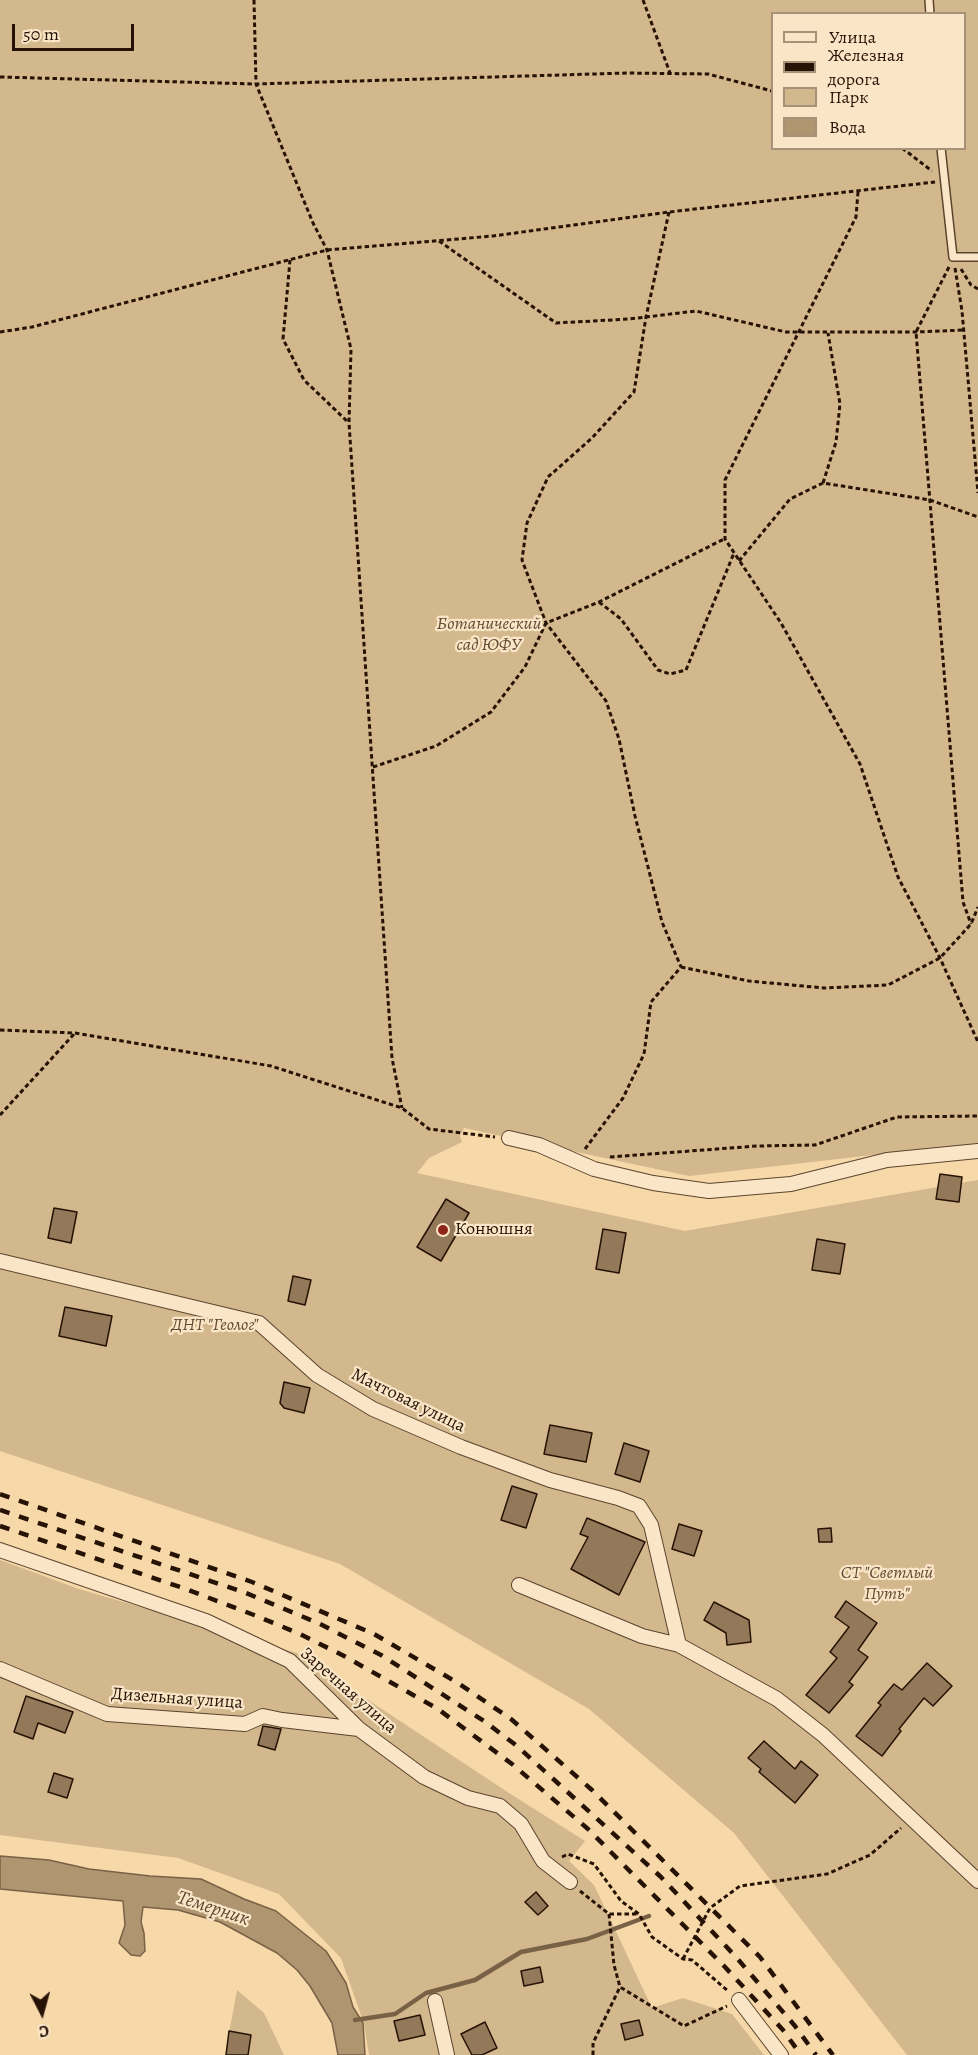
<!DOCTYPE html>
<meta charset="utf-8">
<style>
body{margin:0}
#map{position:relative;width:978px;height:2055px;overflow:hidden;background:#f7d8a9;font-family:Alegreya,serif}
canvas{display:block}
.legend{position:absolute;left:771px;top:12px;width:195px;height:138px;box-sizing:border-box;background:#fae6c7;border:2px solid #a59279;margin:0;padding:8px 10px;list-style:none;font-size:18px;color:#261305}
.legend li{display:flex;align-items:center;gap:12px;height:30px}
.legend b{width:30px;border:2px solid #a59279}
.north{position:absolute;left:12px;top:1983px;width:60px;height:60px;-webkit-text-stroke:4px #fae6c7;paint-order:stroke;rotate:174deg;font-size:16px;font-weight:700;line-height:24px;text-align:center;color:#261305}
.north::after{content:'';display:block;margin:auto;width:21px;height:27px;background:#261305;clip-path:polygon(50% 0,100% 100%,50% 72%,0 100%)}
.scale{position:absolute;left:12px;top:24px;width:122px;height:27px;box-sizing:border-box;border:3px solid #261305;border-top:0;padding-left:8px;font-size:18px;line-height:21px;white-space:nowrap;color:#261305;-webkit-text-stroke:4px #fae6c7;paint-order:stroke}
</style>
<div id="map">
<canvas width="978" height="2055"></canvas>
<ul class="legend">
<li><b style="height:8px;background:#fae6c7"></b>Улица</li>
<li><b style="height:8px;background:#261305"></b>Железная дорога</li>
<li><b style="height:16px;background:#d3b78d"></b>Парк</li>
<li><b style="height:16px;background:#b09571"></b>Вода</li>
</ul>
<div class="north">С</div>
<div class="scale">50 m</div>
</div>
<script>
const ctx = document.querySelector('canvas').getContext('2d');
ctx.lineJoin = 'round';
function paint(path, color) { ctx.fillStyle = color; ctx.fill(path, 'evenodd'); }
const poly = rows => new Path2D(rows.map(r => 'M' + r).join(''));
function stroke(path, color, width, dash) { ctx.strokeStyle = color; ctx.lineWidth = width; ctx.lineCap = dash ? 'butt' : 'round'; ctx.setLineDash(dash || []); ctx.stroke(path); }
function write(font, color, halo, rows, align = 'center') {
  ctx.font = font + ' Alegreya,serif'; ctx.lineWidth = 4.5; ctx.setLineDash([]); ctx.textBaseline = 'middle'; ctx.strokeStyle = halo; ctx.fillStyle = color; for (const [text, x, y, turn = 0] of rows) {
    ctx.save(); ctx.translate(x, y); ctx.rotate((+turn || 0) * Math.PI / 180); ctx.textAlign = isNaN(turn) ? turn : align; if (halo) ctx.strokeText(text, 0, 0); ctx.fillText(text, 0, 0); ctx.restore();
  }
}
paint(poly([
 [0,0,978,0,978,1143,689,1176,464,1128,460,1136,462,1142,429,1158,417,1173,685,1231,978,1180,978,2055,907,2055,734,1833,589,1709,340,1564,0,1451],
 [772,14,964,14,964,148,772,148],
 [0,1560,79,1589,297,1653,509,1793,585,1841,569,1861,594,1885,652,2008,683,1998,732,2014,764,2055,369,2055,364,2024,341,1958,279,1894,178,1858,0,1835],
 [237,1990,264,2013,284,2055,225,2055]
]), '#d3b78d');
const water = poly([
 [0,1856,49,1860,89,1869,150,1876,201,1879,244,1899,276,1911,326,1951,346,1983,353,2007,363,2023,365,2055,338,2055,332,2023,310,1986,297,1970,277,1953,220,1922,178,1910,143,1907,141,1922,144,1933,145,1951,140,1956,131,1955,119,1943,125,1925,123,1901,0,1889,0,1856]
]);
paint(water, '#b09571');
stroke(water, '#796146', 1.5);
stroke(poly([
 [355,2020,395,2014,426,1993,475,1980,521,1952,587,1939,649,1916]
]), '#796146', 4.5);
const building = poly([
 [940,1174,962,1177,959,1202,936,1199,940,1174],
 [446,1199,469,1213,441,1261,417,1247,446,1199],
 [54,1208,77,1212,71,1243,48,1238,54,1208],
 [603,1229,626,1233,619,1273,596,1269,603,1229],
 [817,1239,845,1244,840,1274,812,1270,817,1239],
 [293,1276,311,1280,305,1305,288,1301,293,1276],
 [65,1307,112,1316,106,1346,59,1336,65,1307],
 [284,1382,310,1388,304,1413,284,1408,280,1403,284,1382],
 [550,1425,592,1433,586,1462,544,1454,550,1425],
 [624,1443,649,1451,640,1482,615,1474,624,1443],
 [512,1486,537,1494,526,1528,501,1520,512,1486],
 [587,1518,645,1542,619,1595,571,1569,588,1537,580,1534,587,1518],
 [679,1524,702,1531,694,1556,672,1549,679,1524],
 [831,1528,832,1542,819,1542,818,1529,831,1528],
 [846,1601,877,1623,858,1650,868,1657,849,1682,853,1685,829,1713,806,1695,837,1658,830,1652,849,1627,835,1617,846,1601],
 [714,1602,749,1620,751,1642,727,1645,726,1633,704,1620,714,1602],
 [927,1663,952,1686,933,1706,924,1698,899,1729,901,1731,882,1756,856,1736,881,1705,878,1703,894,1684,902,1690,927,1663],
 [26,1696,73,1712,65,1733,38,1723,33,1739,14,1732,26,1696],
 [263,1726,281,1729,275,1750,258,1745,263,1726],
 [764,1741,795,1769,801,1761,818,1775,795,1803,759,1772,761,1769,748,1758,764,1741],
 [54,1773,73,1779,67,1798,48,1792,54,1773],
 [536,1892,548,1906,538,1915,525,1902,536,1892],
 [540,1967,543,1982,524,1986,521,1971,540,1967],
 [420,2015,425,2035,399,2041,394,2021,420,2015],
 [639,2020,643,2035,625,2040,621,2024,639,2020],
 [485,2022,497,2048,482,2055,472,2055,461,2034,485,2022],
 [229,2031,251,2035,248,2055,226,2055,229,2031]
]);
paint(building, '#93795a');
stroke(building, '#261305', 1.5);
const service = poly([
 [929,0,930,14],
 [941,148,953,257,978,257]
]);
const minor = poly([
 [509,1138,539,1145,594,1169,653,1183,709,1191,791,1184,887,1160,978,1151],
 [0,1261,259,1323,317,1375,373,1409,461,1447,550,1480,618,1498,639,1506,651,1525,679,1645],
 [0,1550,206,1621,290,1661,359,1729,424,1777,468,1798,500,1806,521,1824,543,1861,570,1882],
 [519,1585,642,1636,679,1645,777,1699,823,1735,978,1881],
 [0,1669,107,1714,245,1724,263,1716,282,1720,359,1729],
 [739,2000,781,2055],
 [435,2001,447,2055]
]);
stroke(service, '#5a442e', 10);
stroke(minor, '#5a442e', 16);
stroke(poly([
 [254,0,256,84,313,223,327,250,351,349,349,423,392,1058,402,1108],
 [643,0,670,73],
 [0,77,256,84,627,73,708,74,772,91],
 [902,148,932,171],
 [858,192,856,217,725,480,725,539,781,623,860,764,898,877,940,958,978,1042],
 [669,212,646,317,634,392,592,438,548,477,527,523,522,560,546,623,606,701,619,739,635,816,662,922,681,967],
 [439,241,556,323,629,319,696,311,786,332,916,332,964,330],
 [290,260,283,339,304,380,349,423],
 [949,267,916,332,963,902,971,924],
 [955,268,962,311,978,493],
 [961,269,971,285,978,289],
 [0,332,32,327,327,250,493,236,669,212,935,182],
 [823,483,836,442,840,404,828,333],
 [739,561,790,499,823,483,930,500,978,517],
 [599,602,621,619,658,670,670,674,686,670,734,553],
 [373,767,436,746,491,712,525,667,546,623,599,602,724,539],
 [681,967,749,981,824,988,888,985,940,958,971,924,978,907],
 [0,1030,75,1033,271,1066,402,1108,429,1129,495,1137],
 [0,1115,75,1033],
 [585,1149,623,1098,644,1054,651,1002,681,967],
 [610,1157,757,1146,815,1145,897,1117,978,1116],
 [562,1857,568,1854,594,1864,621,1901,639,1914,652,1937,683,1959,692,1960,728,1991],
 [580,1891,609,1914,638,1914],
 [609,1914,614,1965,620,1987,684,2026,727,2006],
 [683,1959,710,1908,740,1886,827,1874,870,1855,901,1828],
 [593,2055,593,2043,620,1987]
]), '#261305', 3, [4.5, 3]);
stroke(service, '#fae6c7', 7);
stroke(minor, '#fae6c7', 14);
stroke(poly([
 [0,1494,252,1582,374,1634,458,1683,511,1719,592,1790,760,1957,833,2055],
 [0,1510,246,1593,318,1623,381,1655,484,1721,517,1746,661,1877,736,1957,795,2026,816,2055],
 [0,1526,183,1588,254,1615,300,1634,344,1656,438,1709,512,1764,588,1829,725,1967,783,2030,801,2055]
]), '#261305', 4.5, [10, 10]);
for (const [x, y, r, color] of [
 [443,1230,6,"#8f2418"]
]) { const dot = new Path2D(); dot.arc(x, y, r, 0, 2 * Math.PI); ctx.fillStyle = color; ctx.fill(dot); stroke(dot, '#fae6c7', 2); }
write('italic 18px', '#634c35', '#fae6c7', [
 ["Ботанический",489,625],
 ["сад ЮФУ",489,646],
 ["ДНТ \"Геолог\"",215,1326],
 ["СТ \"Светлый",887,1574],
 ["Путь\"",887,1595]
]);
write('18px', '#261305', '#fae6c7', [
 ["Конюшня",455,1230]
], 'left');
write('18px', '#261305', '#fae6c7', [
 ["Мачтовая улица",408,1401,26],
 ["Заречная улица",348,1691,41],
 ["Дизельная улица",177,1699,4]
]);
write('italic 20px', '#5d4730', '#fae6c7', [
 ["Темерник",213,1909,18]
]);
</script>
